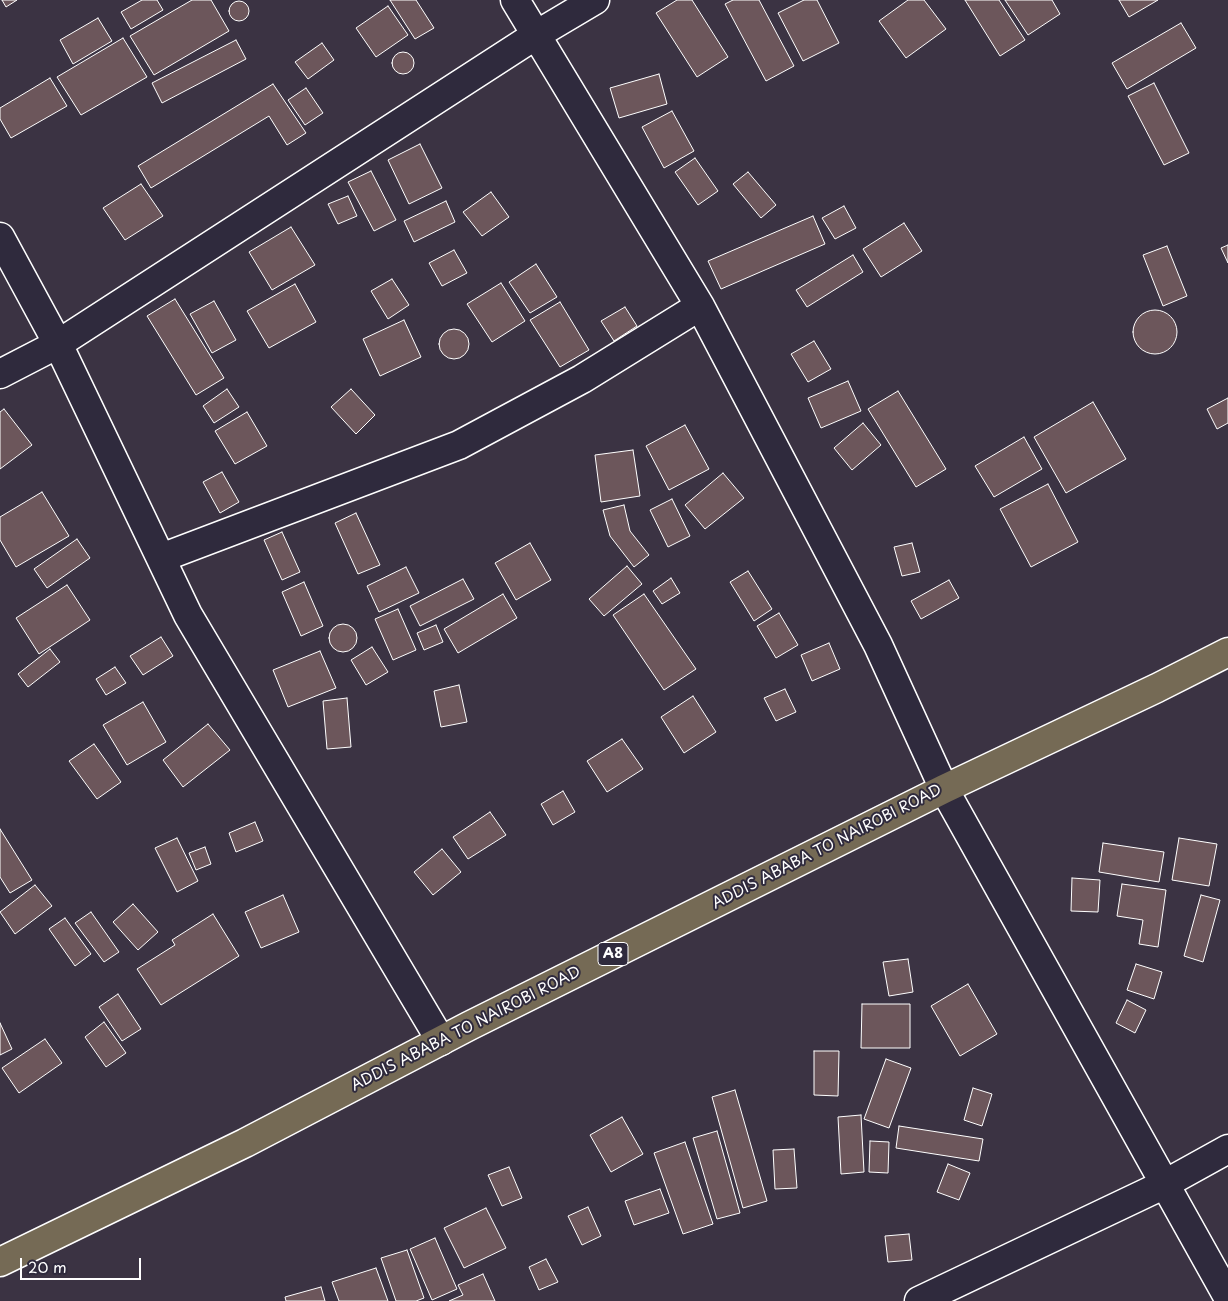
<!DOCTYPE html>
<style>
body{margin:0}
#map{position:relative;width:1228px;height:1301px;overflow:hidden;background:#3b3343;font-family:"Playpen Sans",sans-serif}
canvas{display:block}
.scale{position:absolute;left:20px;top:1258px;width:121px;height:22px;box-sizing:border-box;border:2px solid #fff;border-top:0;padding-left:6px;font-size:15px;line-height:18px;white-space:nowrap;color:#fff;-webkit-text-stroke:4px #2f2a3d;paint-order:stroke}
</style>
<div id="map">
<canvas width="1228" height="1301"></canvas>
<div class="scale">20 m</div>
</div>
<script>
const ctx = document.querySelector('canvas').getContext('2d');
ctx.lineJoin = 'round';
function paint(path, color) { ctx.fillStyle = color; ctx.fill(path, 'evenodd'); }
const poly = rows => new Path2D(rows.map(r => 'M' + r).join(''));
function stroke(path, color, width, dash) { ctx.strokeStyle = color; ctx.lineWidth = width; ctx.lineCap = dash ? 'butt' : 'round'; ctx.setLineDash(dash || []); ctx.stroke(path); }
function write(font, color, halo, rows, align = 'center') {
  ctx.font = font + ' "Playpen Sans",sans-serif'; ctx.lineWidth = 4; ctx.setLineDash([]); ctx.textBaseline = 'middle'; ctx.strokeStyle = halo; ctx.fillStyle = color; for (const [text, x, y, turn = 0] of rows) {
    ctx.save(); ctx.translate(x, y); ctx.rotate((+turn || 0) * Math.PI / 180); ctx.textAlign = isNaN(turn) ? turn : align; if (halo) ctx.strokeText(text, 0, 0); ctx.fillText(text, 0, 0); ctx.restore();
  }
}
const building = poly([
 [2,0,17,0,6,7,2,0],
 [142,0,157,0,163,10,131,29,121,12,142,0],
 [192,0,211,0,229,31,154,75,130,36,192,0],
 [390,0,416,0,434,28,415,39,390,0],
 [677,0,692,0,728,57,697,77,656,13,677,0],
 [733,0,759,0,794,66,766,81,725,4,733,0],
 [804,0,817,0,839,43,803,61,778,13,804,0],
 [908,0,924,0,946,29,906,58,879,21,908,0],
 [965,0,999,0,1025,40,1000,56,965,0],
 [1005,0,1052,0,1060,14,1028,35,1005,0],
 [1119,0,1158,0,1129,17,1119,0],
 '229 11a10 10 0 1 1 20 0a10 10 0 1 1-20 0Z',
 [388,6,408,35,376,57,356,28,388,6],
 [98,18,112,41,73,64,60,40,98,18],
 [1181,23,1196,48,1127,89,1112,63,1181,23],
 [123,38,147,77,81,115,57,77,123,38],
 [236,40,246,59,162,103,152,83,236,40],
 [322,43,334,60,308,79,295,62,322,43],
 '392 63a11 11 0 1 1 22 0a11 11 0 1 1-22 0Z',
 [659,74,667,104,619,118,610,88,659,74],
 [50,78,67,106,11,138,0,119,0,108,50,78],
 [1154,83,1189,153,1164,165,1128,96,1154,83],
 [273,84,306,133,287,145,269,116,151,188,138,166,273,84],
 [306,88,323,113,305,125,288,100,306,88],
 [672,111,694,151,664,168,642,127,672,111],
 [420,144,442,188,409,204,388,160,420,144],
 [695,158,718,191,698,205,675,172,695,158],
 [371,171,396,220,374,231,348,182,371,171],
 [748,172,776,205,761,218,733,184,748,172],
 [141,184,163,216,125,240,103,208,141,184],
 [491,192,509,217,482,236,463,212,491,192],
 [348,196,357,216,338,224,328,204,348,196],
 [446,201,455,222,414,242,404,221,446,201],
 [844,206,856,228,835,239,822,218,844,206],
 [813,216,825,244,721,289,708,261,813,216],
 [904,223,922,251,881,277,863,249,904,223],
 [291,227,315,265,272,290,249,252,291,227],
 [1228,245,1228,263,1221,248,1228,245],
 [1167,246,1187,296,1163,306,1143,255,1167,246],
 [454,250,467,273,442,286,429,263,454,250],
 [853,255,863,272,807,307,796,290,853,255],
 [536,264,557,297,530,313,509,282,536,264],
 [392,279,409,305,388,319,371,291,392,279],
 [501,283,525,321,492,342,467,304,501,283],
 [295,284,316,322,269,348,247,311,295,284],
 [175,299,224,378,196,395,147,316,175,299],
 [214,301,236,340,212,353,190,314,214,301],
 [560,302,589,350,560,367,530,320,560,302],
 [625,307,637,326,614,341,601,321,625,307],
 '1133 332a22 22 0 1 1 44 0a22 22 0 1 1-44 0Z',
 [404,320,421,357,380,376,363,339,404,320],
 '439 344a15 15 0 1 1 30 0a15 15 0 1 1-30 0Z',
 [814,341,831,369,808,382,791,354,814,341],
 [848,381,861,411,821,428,808,398,848,381],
 [227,389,239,407,214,423,203,406,227,389],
 [351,389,375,415,356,434,331,407,351,389],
 [898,391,946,469,916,487,868,409,898,391],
 [1228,398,1228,423,1217,429,1207,409,1228,398],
 [1093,402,1126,459,1066,493,1034,437,1093,402],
 [4,409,32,445,0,469,0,412,4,409],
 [247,412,267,446,235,464,215,431,247,412],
 [863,423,881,445,852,470,834,448,863,423],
 [685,425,709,469,669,490,646,446,685,425],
 [1024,437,1042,469,994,497,975,466,1024,437],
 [633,450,640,496,601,502,595,455,633,450],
 [222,472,239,502,220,513,203,482,222,472],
 [723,473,744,498,705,529,685,505,723,473],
 [1048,484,1078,542,1031,567,1000,509,1048,484],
 [42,492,69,536,16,567,0,540,0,517,42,492],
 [672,499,690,536,668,547,650,510,672,499],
 [624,505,630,531,649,555,634,567,610,536,603,510,624,505],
 [356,513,380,565,358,574,335,523,356,513],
 [282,532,300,572,282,580,264,540,282,532],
 [77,539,90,558,47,588,34,569,77,539],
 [530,543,551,580,516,600,495,563,530,543],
 [912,543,920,572,902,576,894,547,912,543],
 [627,566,642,584,604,616,589,599,627,566],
 [406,567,419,593,379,612,367,586,406,567],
 [748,571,772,609,754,621,730,582,748,571],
 [671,578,680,593,662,604,653,591,671,578],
 [463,579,474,599,420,626,410,606,463,579],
 [949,580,959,598,921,619,911,601,949,580],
 [304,582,323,626,301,636,282,592,304,582],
 [67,585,90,620,39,654,16,618,67,585],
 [503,594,517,618,458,653,444,629,503,594],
 [644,594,696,669,664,690,613,615,644,594],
 [398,609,416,650,393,660,375,619,398,609],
 [779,613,798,645,776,658,757,626,779,613],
 '329 638a14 14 0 1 1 28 0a14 14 0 1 1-28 0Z',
 [436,625,443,642,424,650,417,633,436,625],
 [161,637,173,656,143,675,130,656,161,637],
 [829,643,840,669,812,681,801,655,829,643],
 [372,647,388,672,366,685,351,660,372,647],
 [50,649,60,662,28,687,18,674,50,649],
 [320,651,336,688,288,707,273,670,320,651],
 [115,667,126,683,106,695,96,679,115,667],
 [459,685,467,722,441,727,434,691,459,685],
 [785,689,796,712,776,721,764,698,785,689],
 [693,696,716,732,684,753,661,717,693,696],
 [347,698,351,747,327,749,323,701,347,698],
 [143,702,166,742,127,765,103,725,143,702],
 [208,724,230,750,183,787,163,760,208,724],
 [622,739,643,769,607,792,587,761,622,739],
 [94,744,121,782,97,799,69,761,94,744],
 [563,791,575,812,553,825,541,804,563,791],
 [490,812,506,835,468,859,453,837,490,812],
 [255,822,263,841,236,852,229,833,255,822],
 [0,829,32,880,10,893,0,877,0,829],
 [177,838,198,881,177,892,155,848,177,838],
 [1179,838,1217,844,1209,886,1172,880,1179,838],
 [1103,843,1164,852,1159,882,1099,872,1103,843],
 [205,847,211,864,196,870,189,853,205,847],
 [442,849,461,872,433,895,414,872,442,849],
 [1072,878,1100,880,1098,912,1071,911,1072,878],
 [1122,884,1166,890,1158,947,1139,944,1143,920,1117,916,1122,884],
 [35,885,52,906,15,934,0,912,35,885],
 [283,895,299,932,261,948,245,912,283,895],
 [1201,895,1220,900,1203,962,1184,956,1201,895],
 [133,904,158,932,138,950,113,922,133,904],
 [91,912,119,952,104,962,75,923,91,912],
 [213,914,239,956,161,1005,137,969,175,945,172,940,213,914],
 [65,918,91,954,75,966,49,929,65,918],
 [908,959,913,992,889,996,883,962,908,959],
 [1136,964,1162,972,1154,999,1127,990,1136,964],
 [968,984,997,1034,960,1056,931,1006,968,984],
 [118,994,141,1029,122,1041,99,1007,118,994],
 [1127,1000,1146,1010,1135,1033,1116,1023,1127,1000],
 [862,1004,910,1004,910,1048,861,1048,862,1004],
 [104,1022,126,1053,106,1067,85,1037,104,1022],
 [0,1023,12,1049,0,1055,0,1023],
 [45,1039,62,1063,19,1093,2,1068,45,1039],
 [814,1051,839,1051,838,1096,814,1095,814,1051],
 [886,1059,911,1068,889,1128,864,1119,886,1059],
 [973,1088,992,1094,982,1126,964,1120,973,1088],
 [735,1090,767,1201,743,1208,712,1097,735,1090],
 [861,1115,864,1172,841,1174,838,1117,861,1115],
 [622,1117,643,1154,611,1172,590,1135,622,1117],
 [899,1126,983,1139,979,1161,896,1148,899,1126],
 [717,1131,740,1213,717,1219,693,1138,717,1131],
 [870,1141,889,1142,888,1173,869,1172,870,1141],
 [685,1142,713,1224,683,1234,654,1153,685,1142],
 [794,1149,797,1188,775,1189,773,1150,794,1149],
 [948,1164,970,1173,959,1200,937,1192,948,1164],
 [509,1167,522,1198,502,1206,488,1175,509,1167],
 [660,1189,669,1213,634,1225,625,1201,660,1189],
 [588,1207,601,1236,582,1245,568,1216,588,1207],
 [486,1208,506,1248,464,1268,444,1228,486,1208],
 [909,1234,912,1260,888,1262,885,1236,909,1234],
 [435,1238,457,1289,432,1300,410,1249,435,1238],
 [407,1250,424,1298,416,1301,396,1301,381,1258,407,1250],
 [546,1259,558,1282,539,1290,529,1267,546,1259],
 [376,1268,388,1301,339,1301,332,1282,376,1268],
 [483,1274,495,1301,449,1301,463,1295,458,1285,483,1274],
 [321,1287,325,1301,286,1301,285,1297,321,1287]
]);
paint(building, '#6c565b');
stroke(building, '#fff', 1);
const minor = poly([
 [515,0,700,306,878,645,944,789,1228,1297],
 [0,237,58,344,188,615,441,1041],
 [0,374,58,344,536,35,595,0],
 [161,558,459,445,582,379,700,306],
 [919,1301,1163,1185,1228,1149]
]);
const trunk = poly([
 [0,1262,245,1143,469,1026,944,789,1157,688,1228,652]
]);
stroke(minor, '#fff', 31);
stroke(trunk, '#fff', 31);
stroke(minor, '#2f2a3d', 28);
stroke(trunk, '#756a55', 28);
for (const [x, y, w] of [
 [613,954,30]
]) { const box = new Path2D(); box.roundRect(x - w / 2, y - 11.5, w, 23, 4); ctx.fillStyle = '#2f2a3d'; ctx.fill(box); stroke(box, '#fff', 1); }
write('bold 14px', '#fff', null, [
 ["A8",613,954]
]);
write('15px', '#fff', '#2f2a3d', [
 ["ADDIS ABABA TO NAIROBI ROAD",827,847,-27],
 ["ADDIS ABABA TO NAIROBI ROAD",466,1029,-27]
]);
</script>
